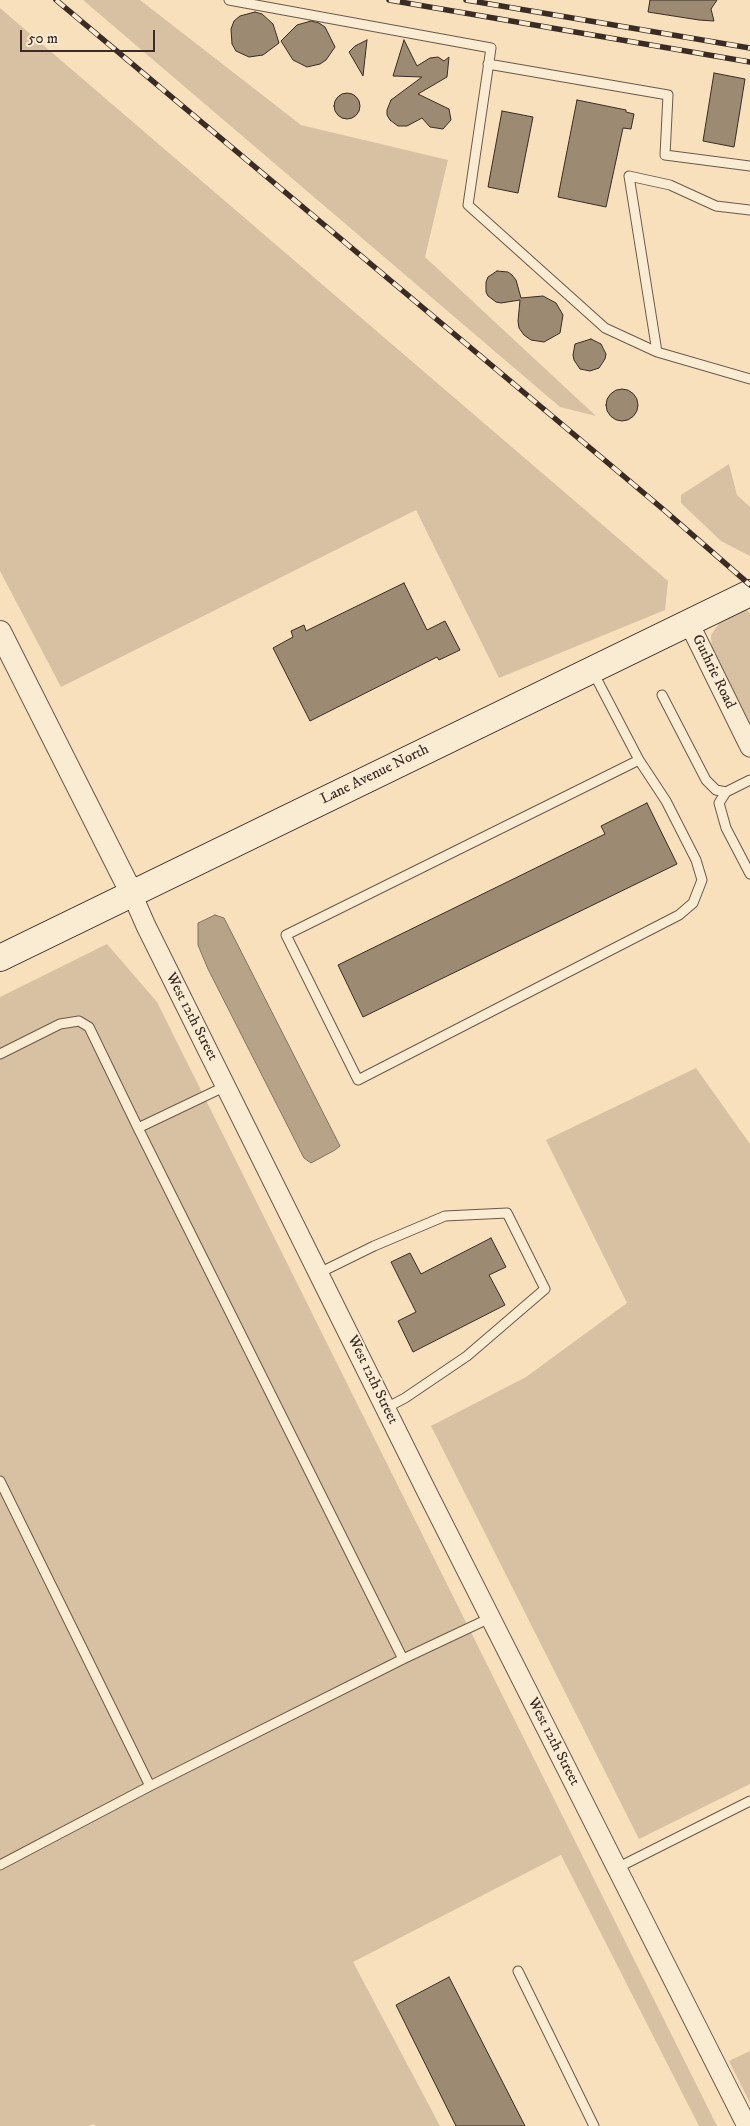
<!DOCTYPE html>
<style>
body{margin:0}
#map{position:relative;width:750px;height:2126px;overflow:hidden;background:#f8e0bc;font-family:"IM FELL DW Pica",serif}
canvas{display:block}
.scale{position:absolute;left:20px;top:30px;width:135px;height:22px;box-sizing:border-box;border:2px solid #3a2c24;border-top:0;padding-left:6px;font-size:15px;line-height:18px;white-space:nowrap;color:#3a2c24;-webkit-text-stroke:4px #faebd3;paint-order:stroke}
</style>
<div id="map">
<canvas width="750" height="2126"></canvas>
<div class="scale">50 m</div>
</div>
<script>
const ctx = document.querySelector('canvas').getContext('2d');
ctx.lineJoin = 'round';
function paint(path, color) { ctx.fillStyle = color; ctx.fill(path, 'evenodd'); }
const poly = rows => new Path2D(rows.map(r => 'M' + r).join(''));
function stroke(path, color, width, dash) { ctx.strokeStyle = color; ctx.lineWidth = width; ctx.lineCap = dash ? 'butt' : 'round'; ctx.setLineDash(dash || []); ctx.stroke(path); }
function write(font, color, halo, rows, align = 'center') {
  ctx.font = font + ' "IM FELL DW Pica",serif'; ctx.lineWidth = 4; ctx.setLineDash([]); ctx.textBaseline = 'middle'; ctx.strokeStyle = halo; ctx.fillStyle = color; for (const [text, x, y, turn = 0] of rows) {
    ctx.save(); ctx.translate(x, y); ctx.rotate((+turn || 0) * Math.PI / 180); ctx.textAlign = isNaN(turn) ? turn : align; if (halo) ctx.strokeText(text, 0, 0); ctx.fillText(text, 0, 0); ctx.restore();
  }
}
paint(poly([
 [83,0,140,0,301,125,448,160,425,257,596,416,560,407],
 [0,8,668,581,665,610,499,678,416,510,61,687,0,571],
 [729,464,737,495,750,507,750,556,721,541,681,503,681,495],
 [745,608,750,613,750,725,712,653,711,635,720,622],
 [107,944,157,1002,717,2126,699,2126,561,1855,353,1962,440,2126,95,2126,94,2124,88,2126,0,2126,0,997],
 [696,1068,750,1144,750,1784,639,1839,431,1426,526,1377,627,1303,546,1140],
 [750,2051,750,2103,729,2061]
]), '#d8c1a2');
const water = poly([
 [215,915,224,918,340,1146,335,1150,311,1163,304,1158,208,969,198,945,198,923,215,915]
]);
paint(water, '#b7a388');
stroke(water, '#857360', 1);
const building = poly([
 [650,0,717,0,711,9,714,21,699,20,648,12,650,0],
 [255,12,262,14,273,24,279,43,263,55,249,57,236,51,232,44,231,29,234,21,240,16,255,12],
 [311,21,319,23,325,27,335,47,326,60,320,64,307,67,293,60,281,41,297,25,311,21],
 [367,40,363,76,349,52,355,46,367,40],
 [404,40,417,66,430,58,438,57,444,61,449,57,447,77,418,94,449,109,451,120,443,129,430,127,422,118,407,126,398,126,390,120,387,115,387,110,391,100,422,77,393,76,404,40],
 [714,73,745,79,734,147,703,141,714,73],
 '334 106a13 13 0 1 1 26 0a13 13 0 1 1-26 0Z',
 [577,100,626,110,626,112,634,114,631,129,623,128,606,207,558,197,577,100],
 [502,111,533,117,518,193,488,187,502,111],
 [497,271,508,272,512,275,516,280,521,298,543,296,556,303,563,315,560,333,544,342,531,340,524,335,519,328,518,321,520,300,501,303,496,302,488,296,486,292,486,282,488,277,497,271],
 [591,339,601,344,606,354,605,359,599,368,590,371,580,369,574,360,573,355,575,344,591,339],
 '606 405a16 16 0 1 1 32 0a16 16 0 1 1-32 0Z',
 [404,583,427,630,445,621,460,650,439,660,437,657,310,721,273,648,293,637,291,631,304,625,306,631,404,583],
 [647,803,677,864,363,1017,338,965,605,834,601,826,647,803],
 [491,1238,506,1267,489,1275,505,1305,413,1352,398,1321,416,1312,391,1262,410,1253,421,1274,491,1238],
 [449,1977,525,2126,456,2126,396,2005,449,1977]
]);
paint(building, '#9d8a73');
stroke(building, '#3a2c24', 1);
const service = poly([
 [229,0,491,48,468,205,605,328,657,352],
 [488,64,668,95,665,155,750,166],
 [750,210,716,206,670,185,629,176,657,352,750,379],
 [593,672,639,760,666,801,696,860,702,880,693,903,679,915,358,1080,286,935,639,760],
 [662,695,706,780,716,790,726,792,750,780],
 [726,792,719,803,726,828,750,874],
 [0,1054,60,1024,79,1021,89,1027,138,1128,403,1659],
 [138,1128,226,1086],
 [319,1273,374,1246,445,1216,507,1213,545,1289,467,1356,405,1398,386,1408],
 [0,1481,150,1786],
 [0,1865,150,1786,403,1659,490,1618],
 [617,1868,750,1801],
 [518,1971,594,2126]
]);
const minor = poly([
 [689,623,750,747],
 [132,894,146,926,426,1490,747,2126]
]);
const tertiary = poly([
 [0,632,132,894]
]);
const secondary = poly([
 [0,958,750,593]
]);
stroke(service, '#6a594a', 11);
stroke(minor, '#6a594a', 21);
stroke(tertiary, '#6a594a', 24);
stroke(secondary, '#3a2c24', 28);
stroke(service, '#faebd3', 9);
stroke(minor, '#faebd3', 19);
stroke(tertiary, '#faebd3', 22);
stroke(secondary, '#faebd3', 26);
const rail = poly([
 [56,0,664,510,750,585],
 [389,0,750,62],
 [466,0,750,48]
]);
stroke(rail, '#3a2c24', 5.5);
stroke(rail, '#faebd3', 4, [11]);
write('15px', '#3a2c24', '#faebd3', [
 ["Guthrie Road",713,672,64],
 ["Lane Avenue North",375,775,-26],
 ["West 12th Street",191,1017,63],
 ["West 12th Street",372,1380,64],
 ["West 12th Street",553,1742,63]
]);
</script>
